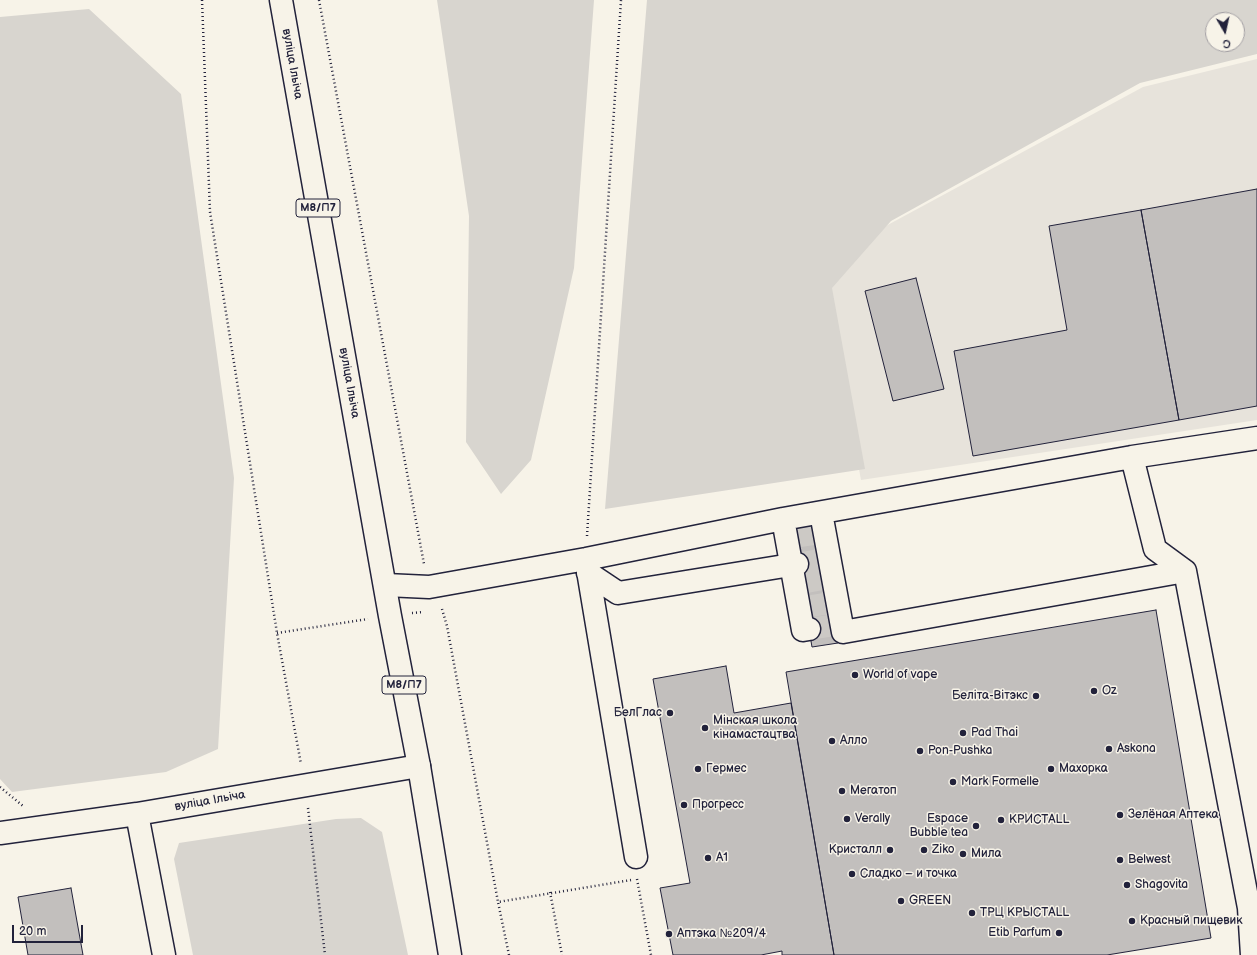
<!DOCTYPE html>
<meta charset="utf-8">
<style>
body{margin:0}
#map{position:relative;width:1257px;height:955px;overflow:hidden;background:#f7f3e8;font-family:"Balsamiq Sans",sans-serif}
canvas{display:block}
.north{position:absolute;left:1205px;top:12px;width:40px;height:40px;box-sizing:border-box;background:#f7f3e8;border:1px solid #a29fa3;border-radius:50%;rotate:171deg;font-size:11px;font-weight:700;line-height:16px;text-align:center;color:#22223b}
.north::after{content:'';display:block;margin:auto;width:14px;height:18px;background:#22223b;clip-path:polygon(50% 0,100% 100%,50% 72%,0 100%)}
.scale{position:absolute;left:12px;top:925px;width:71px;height:18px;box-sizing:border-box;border:2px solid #22223b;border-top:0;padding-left:5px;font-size:12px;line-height:14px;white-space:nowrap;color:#22223b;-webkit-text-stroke:3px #f7f3e8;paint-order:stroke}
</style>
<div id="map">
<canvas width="1257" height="955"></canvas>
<div class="north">С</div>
<div class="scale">20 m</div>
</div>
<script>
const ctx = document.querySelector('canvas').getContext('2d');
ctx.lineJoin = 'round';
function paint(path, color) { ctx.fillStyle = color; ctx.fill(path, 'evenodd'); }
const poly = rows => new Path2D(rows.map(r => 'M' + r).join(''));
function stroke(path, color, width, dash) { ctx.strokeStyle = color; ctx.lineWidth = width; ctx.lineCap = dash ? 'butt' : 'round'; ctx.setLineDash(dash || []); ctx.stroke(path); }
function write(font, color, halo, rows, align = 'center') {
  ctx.font = font + ' "Balsamiq Sans",sans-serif'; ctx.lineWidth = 3; ctx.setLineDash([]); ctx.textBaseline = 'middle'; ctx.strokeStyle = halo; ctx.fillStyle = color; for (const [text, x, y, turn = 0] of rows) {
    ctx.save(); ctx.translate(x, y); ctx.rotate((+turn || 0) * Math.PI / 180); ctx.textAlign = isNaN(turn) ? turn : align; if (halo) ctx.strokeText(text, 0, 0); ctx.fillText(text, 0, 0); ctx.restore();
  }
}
paint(poly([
 [1257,59,1257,420,861,480,821,261,1143,87]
]), '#e7e3db');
paint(poly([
 [437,0,594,0,574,268,531,460,501,494,466,442,469,216],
 [647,0,1257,0,1257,54,1140,83,891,221,832,288,865,469,605,509],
 [1213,20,1237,20,1237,44,1213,44],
 [89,9,181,94,234,478,218,749,166,772,12,792,0,779,0,17],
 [361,818,382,832,408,955,193,955,174,859,179,843,336,819]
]), '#d8d5cf');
const building = poly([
 [1257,189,1257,406,1179,420,1141,210,1257,189],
 [1141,210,1179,420,973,456,954,351,1067,330,1049,226,1141,210],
 [916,278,944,389,893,401,865,291,916,278],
 [818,523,838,643,812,647,791,526,818,523],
 [1156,610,1211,938,1107,955,834,955,786,672,1156,610],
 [726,666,734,713,791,703,834,955,782,955,782,951,761,955,673,955,660,888,690,883,653,679,726,666],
 [71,888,83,955,28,955,18,897,71,888]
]);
paint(building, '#c2bfbd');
stroke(building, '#22223b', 1);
stroke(poly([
 [793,537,820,533],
 [797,564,824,559],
 [801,583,827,578],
 [805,607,831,603],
 [809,629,835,625]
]), '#ccc9c5', 22, [22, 11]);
const minor = poly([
 [1132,457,1155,549,1185,571,1249,908,1252,955],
 [821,513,843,632,1185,571],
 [783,519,803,630,809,629],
 [586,559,636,857],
 [588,573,618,593,797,564],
 [386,585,429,587,586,559,783,519,1132,457,1257,438],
 [137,814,164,955],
 [0,833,137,814,419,766]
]);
const major = poly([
 [281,0,390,616,419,766,450,955]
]);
stroke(minor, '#22223b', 25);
stroke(major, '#22223b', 25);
stroke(poly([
 [202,0,210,212,277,633,301,764],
 [319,0,424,564],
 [587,536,621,0],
 [442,609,447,626,498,902],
 [412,613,423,612],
 [277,633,368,619],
 [0,787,23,806],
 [308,808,325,955],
 [637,879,651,955],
 [550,892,562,955],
 [509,955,498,902,631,880]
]), '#22223b', 2.5, [1, 3]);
stroke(minor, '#f7f3e8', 22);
stroke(major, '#f7f3e8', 22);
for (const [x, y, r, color] of [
 [855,675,4,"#22223b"],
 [1094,691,4,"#22223b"],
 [1036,696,4,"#22223b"],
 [670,713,4,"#22223b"],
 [705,728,4,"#22223b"],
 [963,733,4,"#22223b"],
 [832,741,4,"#22223b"],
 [1109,749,4,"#22223b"],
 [920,751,4,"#22223b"],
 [698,769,4,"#22223b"],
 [1051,769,4,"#22223b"],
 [953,782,4,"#22223b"],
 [842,791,4,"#22223b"],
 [684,805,4,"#22223b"],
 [1120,815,4,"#22223b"],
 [847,819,4,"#22223b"],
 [1001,820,4,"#22223b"],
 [976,826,4,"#22223b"],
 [890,850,4,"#22223b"],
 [924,850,4,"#22223b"],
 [963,854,4,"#22223b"],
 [708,858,4,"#22223b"],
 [1120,860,4,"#22223b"],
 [852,874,4,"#22223b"],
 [1127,885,4,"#22223b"],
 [901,901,4,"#22223b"],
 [972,913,4,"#22223b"],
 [1132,921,4,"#22223b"],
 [1059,933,4,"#22223b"],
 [669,934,4,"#22223b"]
]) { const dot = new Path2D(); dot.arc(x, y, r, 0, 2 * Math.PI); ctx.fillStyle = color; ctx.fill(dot); stroke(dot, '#f7f3e8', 1.5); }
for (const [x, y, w] of [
 [318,208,44],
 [404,685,44]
]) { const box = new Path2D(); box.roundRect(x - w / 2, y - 9, w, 18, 3); ctx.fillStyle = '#f7f3e8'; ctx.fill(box); stroke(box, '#22223b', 1); }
write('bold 11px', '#22223b', null, [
 ["М8/П7",318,208],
 ["М8/П7",404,685]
]);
write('12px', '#22223b', '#f7f3e8', [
 ["вуліца Ільіча",292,64,80],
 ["вуліца Ільіча",349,383,80],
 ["вуліца Ільіча",210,801,-10]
]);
write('12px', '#22223b', '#f7f3e8', [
 ["World of vape",863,675],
 ["Oz",1102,691],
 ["Беліта-Вітэкс",1028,696,"right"],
 ["БелГлас",662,713,"right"],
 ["Мінская школа",713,721],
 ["кінамастацтва",713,735],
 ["Pad Thai",971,733],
 ["Алло",840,741],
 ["Askona",1117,749],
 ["Pon-Pushka",928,751],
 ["Гермес",706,769],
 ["Махорка",1059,769],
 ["Mark Formelle",961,782],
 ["Мегатоп",850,791],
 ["Прогресс",692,805],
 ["Зелёная Аптека",1128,815],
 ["Verally",855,819],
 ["Espace",968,819,"right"],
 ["Bubble tea",968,833,"right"],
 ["КРИСТАLL",1009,820],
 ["Кристалл",882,850,"right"],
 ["Ziko",932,850],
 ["Мила",971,854],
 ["A1",716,858],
 ["Belwest",1128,860],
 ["Сладко – и точка",860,874],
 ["Shagovita",1135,885],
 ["GREEN",909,901],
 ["ТРЦ КРЫСТАLL",980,913],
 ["Красный пищевик",1140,921],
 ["Etib Parfum",1051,933,"right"],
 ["Аптэка №209/4",677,934]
], 'left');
</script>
